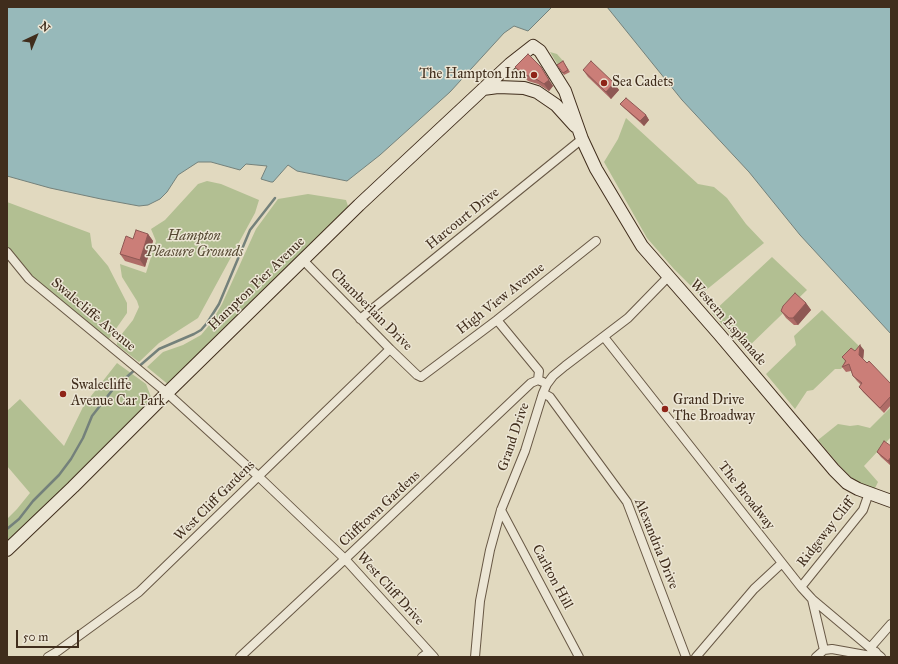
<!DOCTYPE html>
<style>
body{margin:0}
#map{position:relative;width:898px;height:664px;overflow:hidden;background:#e1d9bf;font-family:"IM FELL Great Primer",serif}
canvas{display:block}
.frame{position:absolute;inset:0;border:8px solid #402d1c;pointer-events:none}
.north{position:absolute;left:16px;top:16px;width:40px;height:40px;-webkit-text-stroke:3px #ece6d5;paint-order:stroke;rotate:44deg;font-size:11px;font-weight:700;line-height:16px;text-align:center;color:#402d1c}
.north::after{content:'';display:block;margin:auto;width:14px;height:18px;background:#402d1c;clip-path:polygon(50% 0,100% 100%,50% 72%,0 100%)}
.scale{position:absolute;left:16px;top:630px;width:63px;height:18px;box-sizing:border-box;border:2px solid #402d1c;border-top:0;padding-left:5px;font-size:12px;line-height:14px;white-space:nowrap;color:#402d1c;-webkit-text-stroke:3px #ece6d5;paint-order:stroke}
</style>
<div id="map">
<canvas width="898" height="664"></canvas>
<div class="frame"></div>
<div class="north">N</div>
<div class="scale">50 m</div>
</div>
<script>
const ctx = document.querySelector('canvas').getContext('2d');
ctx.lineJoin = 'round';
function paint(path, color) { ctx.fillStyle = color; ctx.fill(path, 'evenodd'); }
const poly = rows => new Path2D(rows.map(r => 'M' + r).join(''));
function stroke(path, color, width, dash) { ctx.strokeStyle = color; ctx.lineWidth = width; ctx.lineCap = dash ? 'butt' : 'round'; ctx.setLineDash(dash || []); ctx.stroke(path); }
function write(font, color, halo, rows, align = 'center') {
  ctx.font = font + ' "IM FELL Great Primer",serif'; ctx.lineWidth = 3; ctx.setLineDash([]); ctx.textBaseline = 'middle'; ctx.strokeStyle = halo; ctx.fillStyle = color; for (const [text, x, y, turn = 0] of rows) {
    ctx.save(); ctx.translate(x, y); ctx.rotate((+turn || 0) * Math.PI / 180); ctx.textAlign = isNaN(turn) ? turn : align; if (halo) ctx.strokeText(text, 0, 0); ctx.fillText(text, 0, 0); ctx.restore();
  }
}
paint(poly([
 [550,52,557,54,564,62,558,65],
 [626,118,698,184,714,187,727,198,746,224,764,243,700,295,674,269,647,238,604,162,618,139],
 [207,181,221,184,259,200,255,213,198,318,159,343,139,362,117,345,117,340,133,320,139,307,137,301,122,277,120,264,146,273,156,241,151,229,165,220,198,184],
 [308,194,346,200,349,209,170,386,147,367,163,352,183,345,201,335,211,323,222,304,256,229,278,199],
 [7,202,90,233,92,247,108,266,127,303,127,313,106,343,29,279,7,251],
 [772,257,807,290,745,350,712,313],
 [822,310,860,347,841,369,835,369,813,390,807,391,795,409,766,374,796,345,794,336],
 [117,363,146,384,153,402,7,547,7,519,17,509,30,493,7,466,7,411,20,399,64,446,84,405],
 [891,407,891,437,864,466,878,482,875,488,869,488,852,478,840,466,818,440,838,424,850,426,858,425,870,428]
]), '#b2bf92');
const water = poly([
 [7,7,552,7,528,31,514,26,504,33,450,92,380,155,347,181,297,171,288,165,273,182,271,182,261,179,267,166,246,164,240,170,211,162,198,162,178,175,167,192,160,199,148,205,139,206,101,199,50,188,7,176,7,7],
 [607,7,891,7,891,334,800,235,749,172,682,100,607,7]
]);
paint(water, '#97b9ba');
stroke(water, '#74817b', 1);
stroke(poly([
 [7,529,19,519,33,501,59,475,71,459,83,438,92,416,114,388,159,349,194,334,201,330,207,323,219,304,250,230,275,198]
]), '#74817b', 2.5);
const street = poly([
 [7,252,29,279,167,393,258,476,345,559,434,657],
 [303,260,390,349,417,375,421,377,497,320,596,241],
 [360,319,582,139],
 [497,320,539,371,538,380,543,382],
 [604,337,801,587,812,599,881,657],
 [543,393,550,397,627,502,686,657],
 [501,510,579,657],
 [801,587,863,510,869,493],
 [812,599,824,650],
 [870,648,891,624],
 [48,657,58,651,139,592,390,349],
 [240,657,345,559,531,383,538,380],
 [422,657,429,652],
 [475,657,480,601,490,550,501,510,525,451,543,393,547,384,553,376,565,366,628,318,668,277],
 [696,657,754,589,782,563],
 [816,657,824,650,832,649,871,656,876,652]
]);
const secondary = poly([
 [483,89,498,87,524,88,537,92,556,105,575,126],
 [7,550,73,487,167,393,359,205,510,64,533,46,540,51,565,91,582,139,596,169,642,246,719,334,834,470,847,483,858,489,891,501]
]);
stroke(street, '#685845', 10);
stroke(secondary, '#402d1c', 14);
stroke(street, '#ece6d5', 8);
stroke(secondary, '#ece6d5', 12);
paint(poly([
 [563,61,570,72,564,75,557,65],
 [515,67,545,74,553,86,549,91,538,84,528,81,520,73],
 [583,70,614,83,619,90,611,99,588,77],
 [620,104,646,115,649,120,644,126,624,108],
 [148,234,153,241,145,267,125,261,120,254,133,239],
 [806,303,811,310,798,325,794,325,786,318,781,311],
 [864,350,863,359,891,384,891,405,884,413,863,392,859,387,861,385,857,381,853,376,851,371,846,372,842,367,845,361,842,357],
 [891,446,891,466,881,457,877,452]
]), '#af6c67');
paint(poly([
 [541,67,553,86,549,91,544,84],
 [614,83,619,90,611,99,606,92],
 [646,115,649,120,644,126,640,121],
 [148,234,153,241,145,267,140,260],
 [806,303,811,310,798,325,793,318],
 [860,345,864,350,863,361,859,355],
 [891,457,891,466,888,461]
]), '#8e5854');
const building = poly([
 [528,54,541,67,549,80,544,84,533,77,524,75,515,67,528,54],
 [563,61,568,70,563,73,557,65,563,61],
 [591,61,614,83,606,92,583,70,591,61],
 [626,98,646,115,640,121,620,104,626,98],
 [136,230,148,234,140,260,120,254,126,236,133,239,136,230],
 [795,293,806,303,793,318,789,318,781,311,783,306,795,293],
 [860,345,859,355,867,363,869,361,891,384,891,396,880,408,859,387,862,383,853,376,849,364,842,367,846,361,842,357,851,348,855,351,860,345],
 [884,441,891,446,891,457,888,461,877,452,884,441]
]);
paint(building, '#cb7e78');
stroke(building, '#8e5854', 1);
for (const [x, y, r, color] of [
 [534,75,4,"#8f2418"],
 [604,83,4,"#8f2418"],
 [63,394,4,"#8f2418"],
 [665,409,4,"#8f2418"]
]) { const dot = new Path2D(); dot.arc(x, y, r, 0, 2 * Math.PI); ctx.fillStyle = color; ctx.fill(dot); stroke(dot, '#ece6d5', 1.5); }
write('14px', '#402d1c', '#ece6d5', [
 ["The Hampton Inn",526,75,"right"],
 ["Sea Cadets",612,83],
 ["Swalecliffe",71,386],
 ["Avenue Car Park",71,402],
 ["Grand Drive",673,401],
 ["The Broadway",673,417]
], 'left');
write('14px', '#402d1c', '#ece6d5', [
 ["Harcourt Drive",463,219,-39],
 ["Hampton Pier Avenue",257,284,-44],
 ["High View Avenue",501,299,-38],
 ["Chamberlain Drive",371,310,45],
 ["Swalecliffe Avenue",93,315,40],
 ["Western Esplanade",728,323,49],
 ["Grand Drive",514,437,-71],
 ["The Broadway",746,496,52],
 ["West Cliff Gardens",215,501,-45],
 ["Clifftown Gardens",380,509,-43],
 ["Ridgeway Cliff",826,533,-52],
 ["Alexandria Drive",656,544,68],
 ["Carlton Hill",552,577,62],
 ["West Cliff Drive",390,589,48]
]);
write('italic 14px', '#574a34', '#ece6d5', [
 ["Hampton",194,237],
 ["Pleasure Grounds",194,253]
]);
</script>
